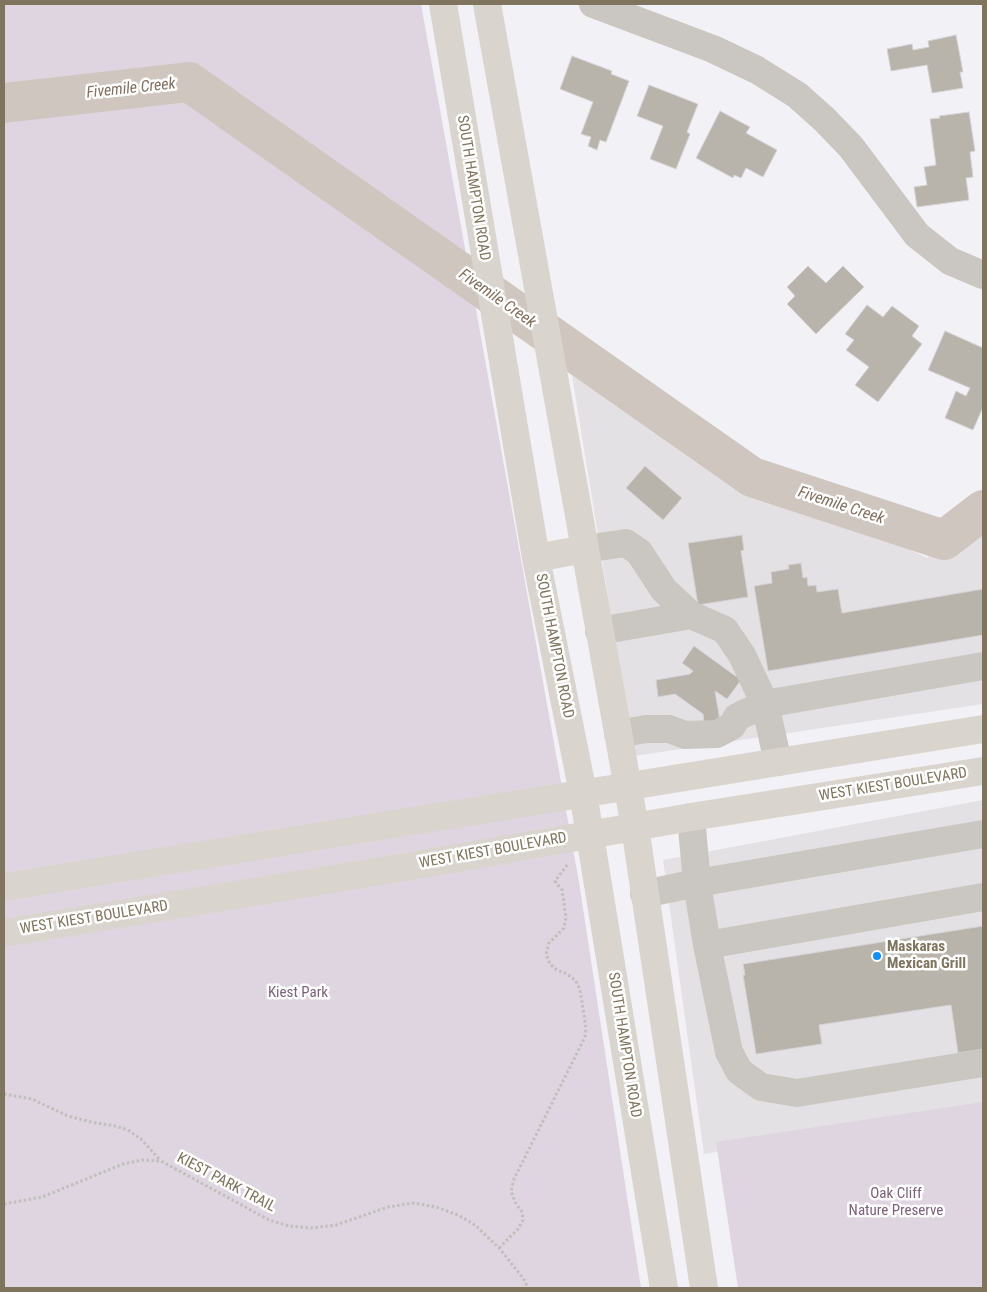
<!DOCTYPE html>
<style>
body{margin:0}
#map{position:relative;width:987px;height:1292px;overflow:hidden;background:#f2f1f5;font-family:"Roboto Condensed",sans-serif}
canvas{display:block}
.frame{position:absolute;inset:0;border:5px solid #7f745d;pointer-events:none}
</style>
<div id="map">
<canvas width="987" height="1292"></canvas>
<div class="frame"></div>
</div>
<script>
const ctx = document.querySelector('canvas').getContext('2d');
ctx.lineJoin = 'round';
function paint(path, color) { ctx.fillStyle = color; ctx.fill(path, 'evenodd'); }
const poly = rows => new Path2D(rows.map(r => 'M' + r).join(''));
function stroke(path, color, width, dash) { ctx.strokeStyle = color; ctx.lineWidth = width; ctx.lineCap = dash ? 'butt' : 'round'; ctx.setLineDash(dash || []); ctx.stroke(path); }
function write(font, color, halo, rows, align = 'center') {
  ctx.font = font + ' "Roboto Condensed",sans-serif'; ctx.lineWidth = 5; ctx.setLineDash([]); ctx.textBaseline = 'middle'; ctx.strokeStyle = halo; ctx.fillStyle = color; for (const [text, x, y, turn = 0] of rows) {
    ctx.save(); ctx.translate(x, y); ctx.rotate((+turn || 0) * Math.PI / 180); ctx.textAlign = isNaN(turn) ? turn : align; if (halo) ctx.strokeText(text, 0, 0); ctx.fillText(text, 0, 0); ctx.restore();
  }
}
paint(poly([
 [563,320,625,379,701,442,927,558,983,509,983,704,634,756],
 [983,800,983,1107,704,1154,663,860]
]), '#e3e1e3');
paint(poly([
 [4,4,421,4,579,882,641,1288,4,1288],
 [983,1102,983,1288,738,1288,716,1142]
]), '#ded5e0');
stroke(poly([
 [4,103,189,82,752,477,944,540,983,510]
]), '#cfc6bf', 40);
const building = poly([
 [956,35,963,72,960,72,963,88,932,93,927,65,891,71,887,49,912,44,913,50,929,47,928,41,956,35],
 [572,56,612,71,611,74,629,81,606,142,600,140,597,150,588,146,591,137,581,134,593,102,560,89,572,56],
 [649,85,698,104,687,132,690,134,676,169,650,159,663,126,637,116,649,85],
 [720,111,750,127,746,133,777,150,763,177,746,168,741,178,734,175,733,178,696,158,720,111],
 [969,112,975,151,970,152,973,177,966,178,969,200,917,207,914,187,927,185,924,167,936,165,930,119,940,118,939,116,969,112],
 [808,266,826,283,843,266,864,287,816,334,787,304,795,296,787,287,808,266],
 [867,305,883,317,892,306,919,326,912,336,922,344,878,402,855,385,869,367,846,350,854,340,845,334,867,305],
 [945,331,983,348,983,407,973,430,945,418,956,391,966,396,970,388,928,370,945,331],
 [645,466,682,498,663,520,626,488,645,466],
 [742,535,744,550,741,551,748,597,698,605,688,543,742,535],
 [801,563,803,578,807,577,808,586,816,585,817,592,838,589,842,613,983,589,983,635,768,671,754,586,772,583,771,572,789,569,788,565,801,563],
 [694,646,741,680,727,699,715,691,721,727,705,729,703,714,675,694,658,697,656,680,690,674,693,671,682,663,694,646],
 [983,926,983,1049,958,1053,951,1005,819,1025,822,1044,756,1054,743,975,745,975,743,964,983,926]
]);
paint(building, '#b9b4ab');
stroke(building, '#d4d4d7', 1);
stroke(poly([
 [4,1094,32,1099,68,1116,91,1122,115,1126,128,1130,141,1139,160,1160],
 [4,1204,42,1197,123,1164,143,1160,161,1161,269,1220,289,1226,311,1228,336,1225,388,1207,413,1203,436,1207,458,1215,475,1225,499,1248,523,1278,528,1288],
 [499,1248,518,1229,523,1220,522,1212,515,1202,511,1191,514,1179,585,1037,586,1028,580,990,576,981,567,974,557,970,550,964,546,954,549,943,564,928,566,917,562,890,555,881,568,864]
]), '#c0bfbb', 3, [2.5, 2.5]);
stroke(poly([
 [593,4,713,49,757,70,797,95,824,119,851,147,917,235,950,261,983,275],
 [585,549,626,543,639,552,664,590,691,615,725,630,742,655,765,704,778,762],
 [599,631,691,615],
 [618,734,646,729,669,729,685,735,717,734,732,726,737,717,765,704,983,666],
 [983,834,697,883,707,945,983,897],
 [644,894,697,883,691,817],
 [707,945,729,1052,739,1071,761,1087,797,1093,983,1063]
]), '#cac7c2', 28);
stroke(poly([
 [443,4,536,558,583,793,664,1288],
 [487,4,635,827,704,1288],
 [536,558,585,549],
 [4,887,983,729],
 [4,933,423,864,691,817,983,771]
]), '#d9d5ce', 28);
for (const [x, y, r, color] of [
 [877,956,5,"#138ff4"]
]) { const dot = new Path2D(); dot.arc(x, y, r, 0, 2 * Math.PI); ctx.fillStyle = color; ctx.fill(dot); stroke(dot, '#fff', 2); }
write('15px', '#7f745d', '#fff', [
 ["SOUTH HAMPTON ROAD",473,188,81],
 ["SOUTH HAMPTON ROAD",554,646,79],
 ["WEST KIEST BOULEVARD",893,785,-9],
 ["WEST KIEST BOULEVARD",493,851,-10],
 ["WEST KIEST BOULEVARD",94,918,-9],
 ["SOUTH HAMPTON ROAD",624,1045,81],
 ["KIEST PARK TRAIL",226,1183,28]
]);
write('bold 15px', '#7f745d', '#fff', [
 ["Maskaras",887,947],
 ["Mexican Grill",887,964]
], 'left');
write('15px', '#7c617b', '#fff', [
 ["Kiest Park",298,993],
 ["Oak Cliff",896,1194],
 ["Nature Preserve",896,1211]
]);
write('italic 16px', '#836f5d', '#fff', [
 ["Fivemile Creek",131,89,-6],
 ["Fivemile Creek",497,299,35],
 ["Fivemile Creek",841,506,18]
]);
</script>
